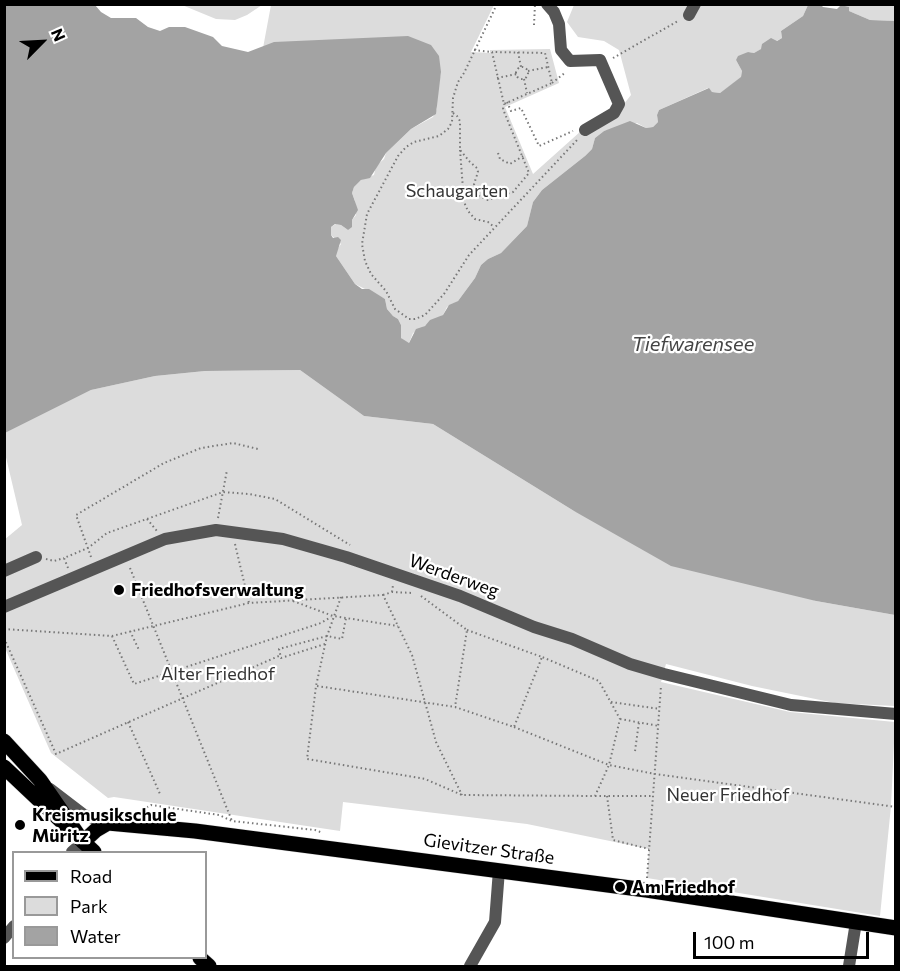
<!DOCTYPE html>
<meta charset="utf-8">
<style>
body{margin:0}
#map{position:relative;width:900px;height:971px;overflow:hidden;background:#fff;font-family:Commissioner,sans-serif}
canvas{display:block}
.frame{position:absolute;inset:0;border:6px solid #000;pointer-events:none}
.legend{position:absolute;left:12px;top:851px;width:195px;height:108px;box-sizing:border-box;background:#fff;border:2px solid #999;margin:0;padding:8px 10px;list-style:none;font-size:18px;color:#000}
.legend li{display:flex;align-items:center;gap:12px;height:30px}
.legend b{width:30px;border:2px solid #999}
.north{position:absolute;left:12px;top:12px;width:60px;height:60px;-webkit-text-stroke:4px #fff;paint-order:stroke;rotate:66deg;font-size:16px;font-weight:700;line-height:24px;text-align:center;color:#000}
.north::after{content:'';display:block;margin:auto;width:21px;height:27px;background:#000;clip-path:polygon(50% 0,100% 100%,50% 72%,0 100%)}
.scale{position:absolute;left:693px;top:932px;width:176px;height:27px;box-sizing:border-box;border:3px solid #000;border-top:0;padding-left:8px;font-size:18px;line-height:21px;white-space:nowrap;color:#000;-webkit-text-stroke:4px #fff;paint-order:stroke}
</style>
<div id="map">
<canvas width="900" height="971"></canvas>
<div class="frame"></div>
<ul class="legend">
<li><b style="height:8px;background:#000"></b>Road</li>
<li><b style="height:16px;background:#dcdcdc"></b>Park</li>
<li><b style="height:16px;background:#a3a3a3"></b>Water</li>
</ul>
<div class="north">N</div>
<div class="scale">100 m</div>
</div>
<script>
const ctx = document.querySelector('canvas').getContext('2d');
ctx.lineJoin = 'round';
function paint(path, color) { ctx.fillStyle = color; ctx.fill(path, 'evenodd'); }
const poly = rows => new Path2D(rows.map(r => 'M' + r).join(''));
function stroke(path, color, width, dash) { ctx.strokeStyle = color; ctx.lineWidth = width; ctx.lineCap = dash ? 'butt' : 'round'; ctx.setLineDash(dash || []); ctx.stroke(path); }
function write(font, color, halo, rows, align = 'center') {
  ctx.font = font + ' Commissioner,sans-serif'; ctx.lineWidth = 4.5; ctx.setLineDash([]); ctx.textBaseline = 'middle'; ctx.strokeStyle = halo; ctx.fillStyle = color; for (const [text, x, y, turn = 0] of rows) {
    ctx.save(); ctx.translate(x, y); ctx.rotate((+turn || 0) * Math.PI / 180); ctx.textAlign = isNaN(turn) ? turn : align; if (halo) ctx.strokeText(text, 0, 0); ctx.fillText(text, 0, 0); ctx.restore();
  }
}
paint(poly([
 [182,5,262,5,247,15,235,20,216,19],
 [271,5,494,5,471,52,490,53,490,50,550,49,559,83,505,107,533,174,581,131,616,114,631,95,619,50,604,41,578,37,567,22,574,5,808,5,803,16,781,31,782,38,754,53,748,52,736,60,742,71,741,78,720,93,712,92,708,88,659,110,657,115,658,122,653,127,646,128,637,123,604,131,595,138,592,149,585,156,542,190,533,202,527,226,501,253,488,259,481,265,475,278,458,301,447,307,443,315,413,333,409,343,405,342,401,338,401,325,398,319,393,316,387,309,385,299,355,284,336,256,336,251,341,244,331,235,331,227,336,224,341,225,348,230,352,220,356,215,355,201,352,193,354,187,361,180,374,175,376,166,384,159,386,153,411,129,433,117,437,109,436,100,441,72,263,48],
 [841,5,895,5,895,21,870,20,849,11,848,7],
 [300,370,364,416,433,424,574,511,816,601,895,615,895,706,835,703,752,686,666,664,661,682,790,712,895,722,891,806,880,916,647,878,649,849,527,824,343,802,340,831,114,797,108,798,51,753,5,648,4,540,22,525,5,453,5,433,91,390,155,376,205,371]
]), '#dcdcdc');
paint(poly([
 [5,4,95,5,101,12,111,18,136,18,148,27,160,31,169,27,185,27,213,37,222,46,248,52,274,42,408,36,431,45,439,56,441,72,436,114,411,129,386,153,370,178,361,180,354,187,352,193,358,210,352,220,352,227,348,230,341,225,335,224,331,227,331,235,333,238,338,237,341,240,336,256,355,284,362,289,369,289,385,299,387,309,393,316,398,319,401,325,401,338,409,343,416,329,425,326,430,320,443,315,449,305,458,301,475,278,481,265,488,259,501,253,527,226,533,202,542,190,585,156,592,149,595,138,604,131,630,121,646,128,653,127,658,122,657,115,659,110,709,88,712,92,720,93,741,77,742,71,736,60,738,56,748,52,754,53,761,49,762,44,771,38,777,41,782,38,781,31,803,16,808,5,821,5,823,7,837,9,841,5,849,7,849,11,870,20,895,21,895,615,816,601,671,566,574,511,433,424,364,416,300,370,205,371,155,376,91,390,5,433]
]), '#a3a3a3');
const major = poly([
 [4,741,40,780,83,842],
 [4,767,94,852],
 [83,842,96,830,108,823,195,831,646,890,896,928],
 [200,958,209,966]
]);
stroke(major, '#dbdbdb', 16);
stroke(poly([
 [497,4,464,73,458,82,453,98,452,122,448,129,439,136,414,142,406,147,398,156,367,214,362,244,365,261,371,274,386,291,395,309,409,319,415,319,425,315,444,294,469,255,578,139],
 [534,25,535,4],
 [474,50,492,52,504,104,552,83,545,53,492,52],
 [518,52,521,67],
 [613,58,678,21],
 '516 73a6 6 0 1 1 12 0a6 6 0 1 1-12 0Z',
 [528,71,548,67],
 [497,78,517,74],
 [524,79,527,93],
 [552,83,566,72],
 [507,102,511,111,521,108,539,146,573,131],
 [453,113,457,116,460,121,460,150,470,162,477,168,478,172,474,184,477,195,488,200,513,192,529,173,503,109,504,104],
 [460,150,464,202,468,211,475,219,488,222,494,227],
 [498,153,500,159,510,164,523,156],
 [218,518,227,470],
 [147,519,157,531],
 [235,544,249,603],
 [91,557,76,515,164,463,201,448,233,443,258,449],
 [46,559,54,561,64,558],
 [68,568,64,558,88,548,107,533,223,492,249,494,275,499,350,545],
 [130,568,232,821],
 [392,592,393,585],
 [383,595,392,592,413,593],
 [421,596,467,630,455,707],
 [341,597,327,636,316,686,307,759,425,779,462,795,595,796,609,765,620,719,599,681,542,657],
 [293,601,333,616,398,626],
 [4,629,112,636,249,603,383,595,412,655,436,742,462,795],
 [130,631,139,650],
 [112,636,134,684,321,623,331,617],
 [4,638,56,754,281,655],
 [325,644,281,658,279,649,327,636,342,639,346,618],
 [317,686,455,707,514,727,542,657,467,630],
 [611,702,660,709],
 [620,719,659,726],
 [128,722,160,794],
 [514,727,609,765,655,774,896,807],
 [635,751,639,722],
 [595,796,652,796],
 [607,796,613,840,649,849],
 [139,812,151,805,219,815,232,821,315,830,323,833],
 [647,878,661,686]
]), '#777', 2, [1.5, 3]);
stroke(poly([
 [547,4,554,12,559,24,561,50,570,61,600,60,619,104,614,113,585,130],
 [689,15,695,4],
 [4,571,36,557],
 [4,607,165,539,216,530,283,539,346,557,460,596,534,627,572,639,630,664,664,674,791,705,896,714],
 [50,789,84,815,108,823],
 [72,852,83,842],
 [4,938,14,926],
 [470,966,495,922,499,870],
 [849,966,856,922]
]), '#555', 12);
stroke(major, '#000', 15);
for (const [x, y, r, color] of [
 [119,590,6,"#000"],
 [20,825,6,"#000"],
 [620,887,6,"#000"]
]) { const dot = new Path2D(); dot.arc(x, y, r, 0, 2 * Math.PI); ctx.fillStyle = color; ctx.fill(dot); stroke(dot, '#fff', 2); }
write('18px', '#333', '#fff', [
 ["Schaugarten",457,191],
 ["Alter Friedhof",218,674],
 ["Neuer Friedhof",728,795]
]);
write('18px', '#000', '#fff', [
 ["Werderweg",454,576,20],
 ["Gievitzer Straße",489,849,8]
]);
write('bold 18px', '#000', '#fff', [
 ["Friedhofsverwaltung",131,590],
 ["Kreismusikschule",32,815],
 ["Müritz",32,836],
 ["Am Friedhof",632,887]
], 'left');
write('italic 20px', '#444', '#fff', [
 ["Tiefwarensee",693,344]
]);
</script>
